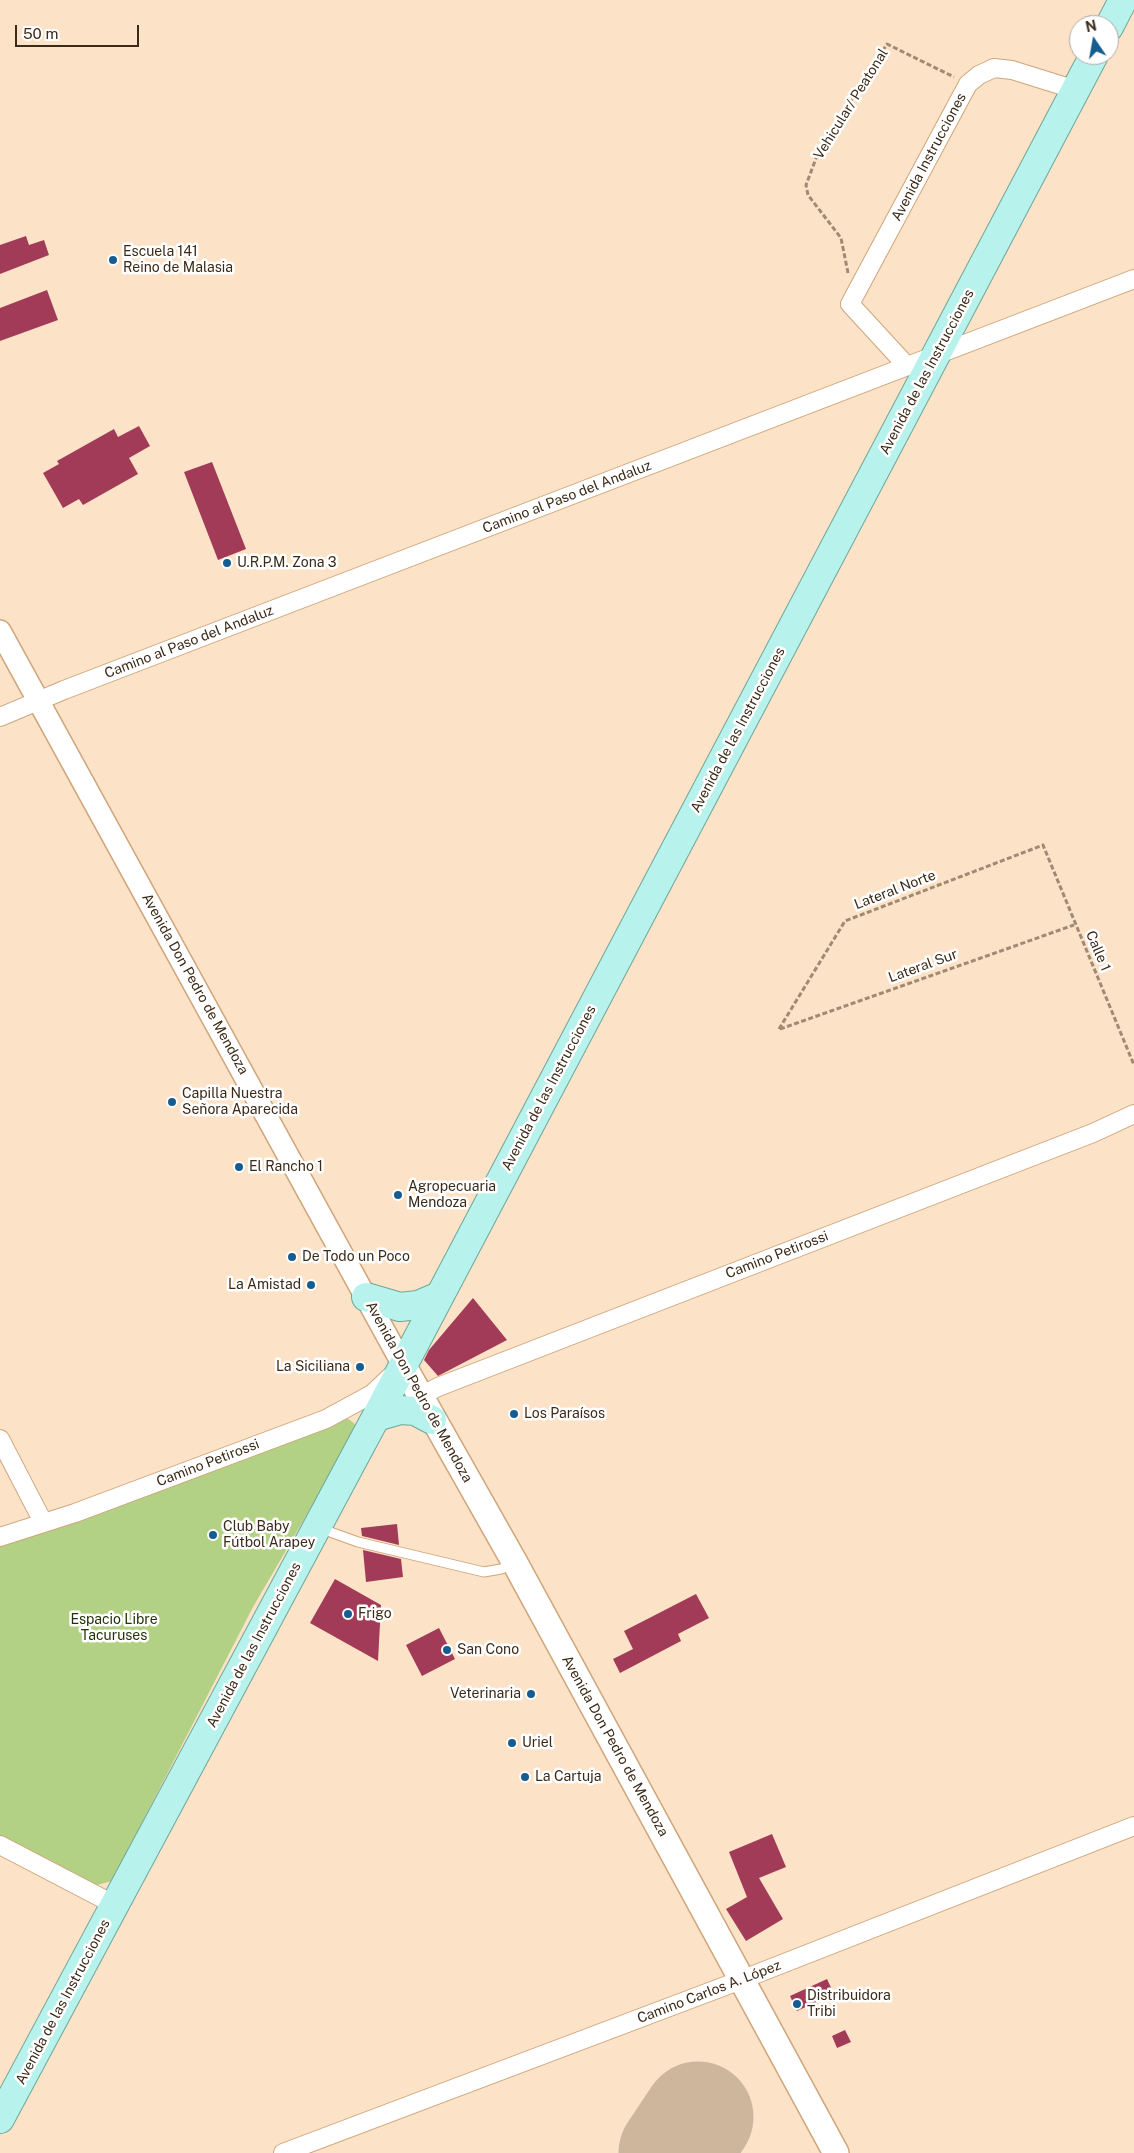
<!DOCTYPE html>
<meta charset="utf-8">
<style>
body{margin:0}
#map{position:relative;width:1134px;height:2153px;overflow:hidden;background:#fce2c7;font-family:"Public Sans",sans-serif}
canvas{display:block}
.north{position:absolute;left:1069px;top:15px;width:50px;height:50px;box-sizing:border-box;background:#fff;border:1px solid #b1aaa3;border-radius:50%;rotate:348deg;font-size:14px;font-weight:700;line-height:20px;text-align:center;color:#3b2a18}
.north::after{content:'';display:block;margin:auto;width:18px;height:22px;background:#155c90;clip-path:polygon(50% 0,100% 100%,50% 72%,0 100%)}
.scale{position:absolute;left:15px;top:25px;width:124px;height:22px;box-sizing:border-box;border:2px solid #3b2a18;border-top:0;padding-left:6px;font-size:15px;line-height:18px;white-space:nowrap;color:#3b2a18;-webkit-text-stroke:4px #fff;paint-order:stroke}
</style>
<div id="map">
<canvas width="1134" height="2153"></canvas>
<div class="north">N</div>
<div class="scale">50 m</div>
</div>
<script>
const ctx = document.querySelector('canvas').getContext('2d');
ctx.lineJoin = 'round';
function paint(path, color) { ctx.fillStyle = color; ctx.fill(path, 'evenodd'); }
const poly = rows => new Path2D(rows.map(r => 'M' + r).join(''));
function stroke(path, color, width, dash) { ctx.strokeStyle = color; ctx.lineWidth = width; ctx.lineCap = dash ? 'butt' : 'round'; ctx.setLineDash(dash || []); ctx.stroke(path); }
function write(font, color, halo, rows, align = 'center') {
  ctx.font = font + ' "Public Sans",sans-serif'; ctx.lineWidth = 5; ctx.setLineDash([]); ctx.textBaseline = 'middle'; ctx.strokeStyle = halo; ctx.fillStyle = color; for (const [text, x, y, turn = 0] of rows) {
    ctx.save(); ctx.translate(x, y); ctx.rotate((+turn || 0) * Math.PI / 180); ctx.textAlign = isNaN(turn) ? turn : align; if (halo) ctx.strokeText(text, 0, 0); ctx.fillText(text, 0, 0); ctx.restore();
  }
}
paint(poly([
 [347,1418,355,1424,355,1432,253,1607,112,1881,97,1885,0,1836,0,1546,102,1512]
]), '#b2d184');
stroke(poly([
 [674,2153,698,2117]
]), '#ceb69d', 111);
paint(poly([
 [26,236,29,245,44,240,49,255,0,274,0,245],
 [47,290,58,320,0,341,0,308],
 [139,426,150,446,129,458,138,474,83,505,79,499,63,508,43,473,59,464,57,461,114,429,118,437],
 [212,462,246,549,218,560,184,472],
 [473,1298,507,1340,438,1376,424,1360,429,1350],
 [397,1524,399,1545,362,1536,361,1528],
 [363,1550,401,1559,403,1577,366,1582],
 [335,1579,381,1605,378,1661,310,1623],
 [696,1594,709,1618,678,1634,681,1641,620,1673,613,1659,633,1649,624,1631],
 [439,1628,455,1659,422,1676,406,1645],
 [772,1834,786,1867,759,1878,783,1919,746,1941,726,1909,747,1897,729,1852],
 [827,1979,834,1994,797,2011,790,1996],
 [845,2030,851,2042,837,2048,832,2036]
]), '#a23b58');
const service = poly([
 [319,1528,358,1542,484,1572,501,1569,514,1564]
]);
const minor = poly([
 [907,366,850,304,968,84,979,75,994,68,1012,70,1076,90],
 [0,717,64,690,1134,279],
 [419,1397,438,1387,1093,1133,1134,1114],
 [0,1439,43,1522],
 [0,1537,75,1513,326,1419,372,1394,390,1377],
 [0,1845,115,1905],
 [283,2153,741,1980,1134,1826]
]);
const tertiary = poly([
 [0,631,403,1365]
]);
const secondary = poly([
 [403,1365,515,1563,836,2153]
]);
const primary = poly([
 [1109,27,1123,0],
 [366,1297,400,1307,418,1305,439,1296],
 [376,1417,400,1410,415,1411,432,1420],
 [0,2119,376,1417,1094,55]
]);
stroke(service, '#cfa57a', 11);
stroke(minor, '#cfa57a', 20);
stroke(tertiary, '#cfa57a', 24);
stroke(secondary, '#cfa57a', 28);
stroke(primary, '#6ea799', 30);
stroke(poly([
 [848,273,841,238,808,195,806,185,818,153,887,44,954,77],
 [779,1029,845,921,1043,845,1134,1065],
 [780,1029,1074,925]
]), '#a08a73', 3, [5, 2.5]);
stroke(service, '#fff', 9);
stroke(minor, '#fff', 18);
stroke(tertiary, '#fff', 21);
stroke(secondary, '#fff', 25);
stroke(primary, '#b8f2ec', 28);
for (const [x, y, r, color] of [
 [113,260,5,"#155c90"],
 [227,563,5,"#155c90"],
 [172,1102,5,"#155c90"],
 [239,1167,5,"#155c90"],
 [398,1195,5,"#155c90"],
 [292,1257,5,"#155c90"],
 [311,1285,5,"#155c90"],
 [360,1367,5,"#155c90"],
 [514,1414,5,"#155c90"],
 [213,1535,5,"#155c90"],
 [348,1614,5,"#155c90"],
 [447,1650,5,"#155c90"],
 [531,1694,5,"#155c90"],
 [512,1743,5,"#155c90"],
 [525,1777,5,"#155c90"],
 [797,2004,5,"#155c90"]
]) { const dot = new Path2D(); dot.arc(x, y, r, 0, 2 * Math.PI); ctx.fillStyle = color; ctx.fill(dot); stroke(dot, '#fff', 2); }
write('14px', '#3b2a18', '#fff', [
 ["Vehicular/ Peatonal",851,104,-58],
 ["Avenida Instrucciones",929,157,-62],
 ["Avenida de las Instrucciones",927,372,-62],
 ["Camino al Paso del Andaluz",567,497,-21],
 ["Camino al Paso del Andaluz",189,642,-21],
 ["Avenida de las Instrucciones",738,730,-62],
 ["Lateral Norte",895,890,-21],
 ["Calle 1",1098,951,67],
 ["Lateral Sur",923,966,-20],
 ["Avenida Don Pedro de Mendoza",195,984,61],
 ["Avenida de las Instrucciones",549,1088,-62],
 ["Camino Petirossi",777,1255,-21],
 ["Avenida Don Pedro de Mendoza",419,1392,61],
 ["Camino Petirossi",208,1463,-21],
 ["Avenida de las Instrucciones",254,1645,-62],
 ["Avenida Don Pedro de Mendoza",615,1746,61],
 ["Camino Carlos A. López",709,1992,-21],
 ["Avenida de las Instrucciones",63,2002,-62]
]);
write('14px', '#3b2a18', '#fff', [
 ["Escuela 141",123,252],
 ["Reino de Malasia",123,268],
 ["U.R.P.M. Zona 3",237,563],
 ["Capilla Nuestra",182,1094],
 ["Señora Aparecida",182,1110],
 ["El Rancho 1",249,1167],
 ["Agropecuaria",408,1187],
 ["Mendoza",408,1203],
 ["De Todo un Poco",302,1257],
 ["La Amistad",301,1285,"right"],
 ["La Siciliana",350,1367,"right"],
 ["Los Paraísos",524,1414],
 ["Club Baby",223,1527],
 ["Fútbol Arapey",223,1543],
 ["Frigo",358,1614],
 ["San Cono",457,1650],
 ["Veterinaria",521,1694,"right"],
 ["Uriel",522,1743],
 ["La Cartuja",535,1777],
 ["Distribuidora",807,1996],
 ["Tribi",807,2012]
], 'left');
write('14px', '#243207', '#fff', [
 ["Espacio Libre",114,1620],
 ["Tacuruses",114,1636]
]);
</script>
